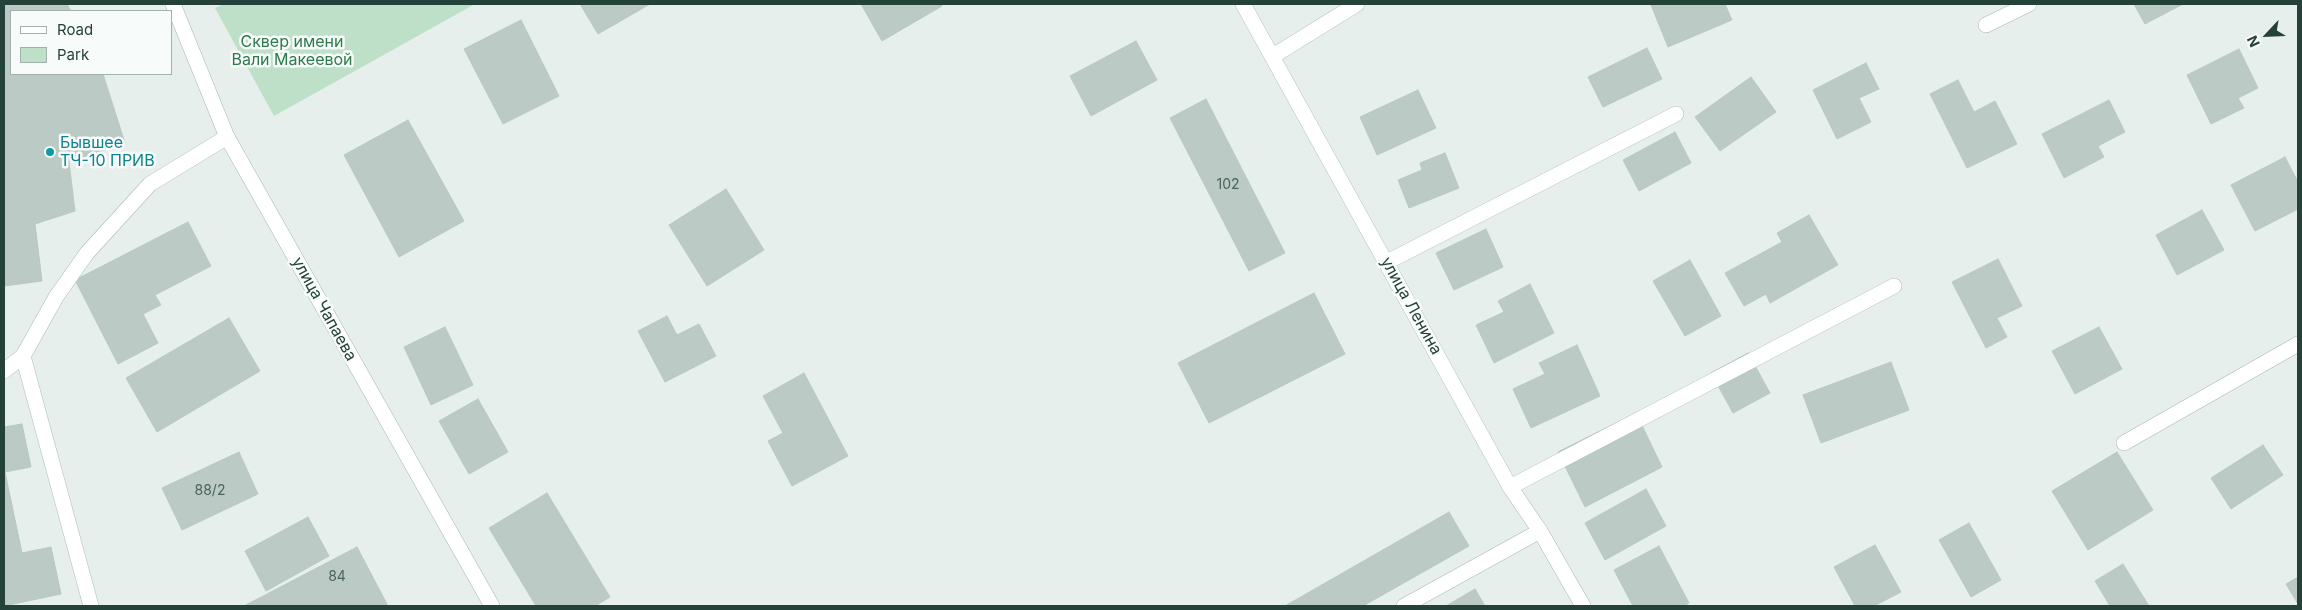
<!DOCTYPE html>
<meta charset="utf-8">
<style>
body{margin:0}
#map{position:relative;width:2302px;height:610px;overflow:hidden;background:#e6efeb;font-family:Inter,sans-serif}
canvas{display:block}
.frame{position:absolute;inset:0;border:5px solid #24423a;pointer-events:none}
.legend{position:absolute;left:10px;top:10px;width:162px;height:65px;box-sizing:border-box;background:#f7fbf9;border:1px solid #a3b1ad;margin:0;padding:6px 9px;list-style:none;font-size:15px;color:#24423a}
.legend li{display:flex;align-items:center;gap:10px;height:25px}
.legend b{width:25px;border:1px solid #a3b1ad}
.north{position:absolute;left:2242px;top:10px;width:50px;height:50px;-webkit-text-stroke:4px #f7fbf9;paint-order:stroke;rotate:245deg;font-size:14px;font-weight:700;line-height:20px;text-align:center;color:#24423a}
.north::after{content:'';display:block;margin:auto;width:18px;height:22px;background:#24423a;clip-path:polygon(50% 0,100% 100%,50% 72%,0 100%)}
</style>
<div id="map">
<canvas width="2302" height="610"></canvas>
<div class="frame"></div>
<ul class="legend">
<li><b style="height:6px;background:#fff"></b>Road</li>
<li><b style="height:14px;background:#bfe0c8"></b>Park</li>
</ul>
<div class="north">N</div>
</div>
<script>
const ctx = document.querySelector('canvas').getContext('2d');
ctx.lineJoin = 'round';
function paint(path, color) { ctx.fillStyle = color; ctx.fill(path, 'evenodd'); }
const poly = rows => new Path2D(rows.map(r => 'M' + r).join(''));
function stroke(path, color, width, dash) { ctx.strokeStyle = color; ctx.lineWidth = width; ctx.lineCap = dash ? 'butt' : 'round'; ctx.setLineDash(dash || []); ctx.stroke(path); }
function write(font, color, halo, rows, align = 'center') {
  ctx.font = font + ' Inter,sans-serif'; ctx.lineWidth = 5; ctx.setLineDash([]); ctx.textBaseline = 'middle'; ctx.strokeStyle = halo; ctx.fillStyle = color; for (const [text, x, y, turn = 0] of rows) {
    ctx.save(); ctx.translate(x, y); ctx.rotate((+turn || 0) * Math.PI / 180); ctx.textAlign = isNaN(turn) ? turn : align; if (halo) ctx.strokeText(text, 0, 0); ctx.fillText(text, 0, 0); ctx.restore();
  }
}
paint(poly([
 [224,4,475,4,274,116,215,8]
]), '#bfe0c8');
const building = poly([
 [4,4,67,4,71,11,11,11,11,74,103,74,125,143,69,162,75,211,35,224,42,281,4,286,4,4],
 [580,4,650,4,598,34,580,4],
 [861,4,941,4,942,6,882,41,861,4],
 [1655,4,1725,4,1732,20,1668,47,1651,5,1655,4],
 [2134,4,2183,4,2145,24,2134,4],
 [521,20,559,96,503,124,464,49,521,20],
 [1136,41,1157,80,1091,116,1070,76,1136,41],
 [1647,48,1662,79,1603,107,1588,77,1647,48],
 [2239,49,2258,88,2238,98,2244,108,2211,124,2187,75,2239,49],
 [1866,63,1879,89,1859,98,1871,122,1837,139,1813,90,1866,63],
 [1751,77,1776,112,1720,151,1695,117,1751,77],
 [1958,80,1974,112,1995,101,2017,144,1967,168,1930,94,1958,80],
 [1418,90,1436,128,1377,155,1360,117,1418,90],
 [1206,99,1285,253,1249,271,1170,118,1206,99],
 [2109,100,2125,132,2098,146,2104,157,2064,178,2042,134,2109,100],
 [408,120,464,221,399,257,344,155,408,120],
 [1675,132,1691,163,1639,191,1623,160,1675,132],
 [1445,153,1459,188,1409,208,1398,180,1422,170,1420,163,1445,153],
 [2285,157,2298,182,2298,209,2255,231,2231,185,2285,157],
 [726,189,764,250,707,286,669,225,726,189],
 [2202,210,2224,250,2177,275,2156,235,2202,210],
 [1809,215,1838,265,1770,303,1766,294,1744,306,1725,273,1782,242,1777,233,1809,215],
 [188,222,211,266,155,295,161,305,143,314,158,343,118,364,75,280,188,222],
 [1486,229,1503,267,1454,290,1436,253,1486,229],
 [1998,259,2022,306,1997,318,2007,337,1986,348,1952,282,1998,259],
 [1690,260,1721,316,1685,336,1653,281,1690,260],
 [1530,284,1554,333,1494,363,1476,325,1504,312,1498,301,1530,284],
 [1314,293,1345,354,1209,423,1178,363,1314,293],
 [667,316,677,335,699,324,716,356,665,382,638,331,667,316],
 [229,318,260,371,157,432,126,378,229,318],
 [445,327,473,385,431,405,404,347,445,327],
 [2099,327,2122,369,2075,394,2052,351,2099,327],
 [1577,345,1600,396,1531,428,1513,389,1545,374,1539,363,1577,345],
 [1748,353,1770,393,1733,413,1711,373,1748,353],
 [1891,362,1909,410,1821,443,1803,395,1891,362],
 [804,373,848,456,792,486,768,441,783,433,763,396,804,373],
 [478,399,508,452,469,474,439,421,478,399],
 [1636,413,1662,467,1585,507,1558,452,1636,413],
 [22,424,31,467,5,472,22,553,51,547,61,594,4,606,4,427,22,424],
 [2263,445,2283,475,2231,509,2211,478,2263,445],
 [239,452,258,494,182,530,162,488,239,452],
 [2117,452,2153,510,2088,550,2052,491,2117,452],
 [1646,489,1666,526,1605,560,1585,523,1646,489],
 [547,493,610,597,595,606,536,606,489,528,547,493],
 [1449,512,1469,546,1363,606,1285,606,1449,512],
 [308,517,329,556,266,591,245,551,308,517],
 [1969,523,2001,580,1971,597,1939,540,1969,523],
 [1875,545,1901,592,1874,606,1855,606,1834,567,1875,545],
 [1659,546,1689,603,1684,606,1633,606,1614,570,1659,546],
 [357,547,388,606,244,606,357,547],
 [2123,564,2149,606,2110,606,2095,581,2123,564],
 [2298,577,2298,604,2286,584,2298,577],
 [1475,589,1485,606,1446,606,1475,589]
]);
paint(building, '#bbcac4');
stroke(building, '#b8c9c2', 1);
const lane = poly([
 [1986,25,2029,4],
 [1273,56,1357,4],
 [1387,262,1676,114],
 [23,356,91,606],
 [4,371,23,356,56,297,87,253,150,184,227,137],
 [2124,443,2298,344],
 [1510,487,1894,286],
 [1404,606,1540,531]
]);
const street = poly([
 [173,4,227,137,492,606],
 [1243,4,1510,487,1540,531,1583,606]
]);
stroke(lane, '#a8b8b2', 16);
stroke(street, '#a8b8b2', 16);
stroke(lane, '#fff', 15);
stroke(street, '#fff', 15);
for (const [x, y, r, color] of [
 [50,152,5,"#0f9aa8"]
]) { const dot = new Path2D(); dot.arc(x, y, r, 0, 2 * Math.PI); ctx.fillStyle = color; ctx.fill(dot); stroke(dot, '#f7fbf9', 2); }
write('14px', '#4a645c', null, [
 ["102",1228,185],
 ["88/2",210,491],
 ["84",337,577]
]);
write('16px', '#2d7a4b', '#f7fbf9', [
 ["Сквер имени",292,42],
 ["Вали Макеевой",292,60]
]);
write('16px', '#0d838f', '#f7fbf9', [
 ["Бывшее",60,143],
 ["ТЧ-10 ПРИВ",60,161]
], 'left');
write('16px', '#24423a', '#f7fbf9', [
 ["улица Ленина",1411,306,61],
 ["улица Чапаева",324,309,61]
]);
</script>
